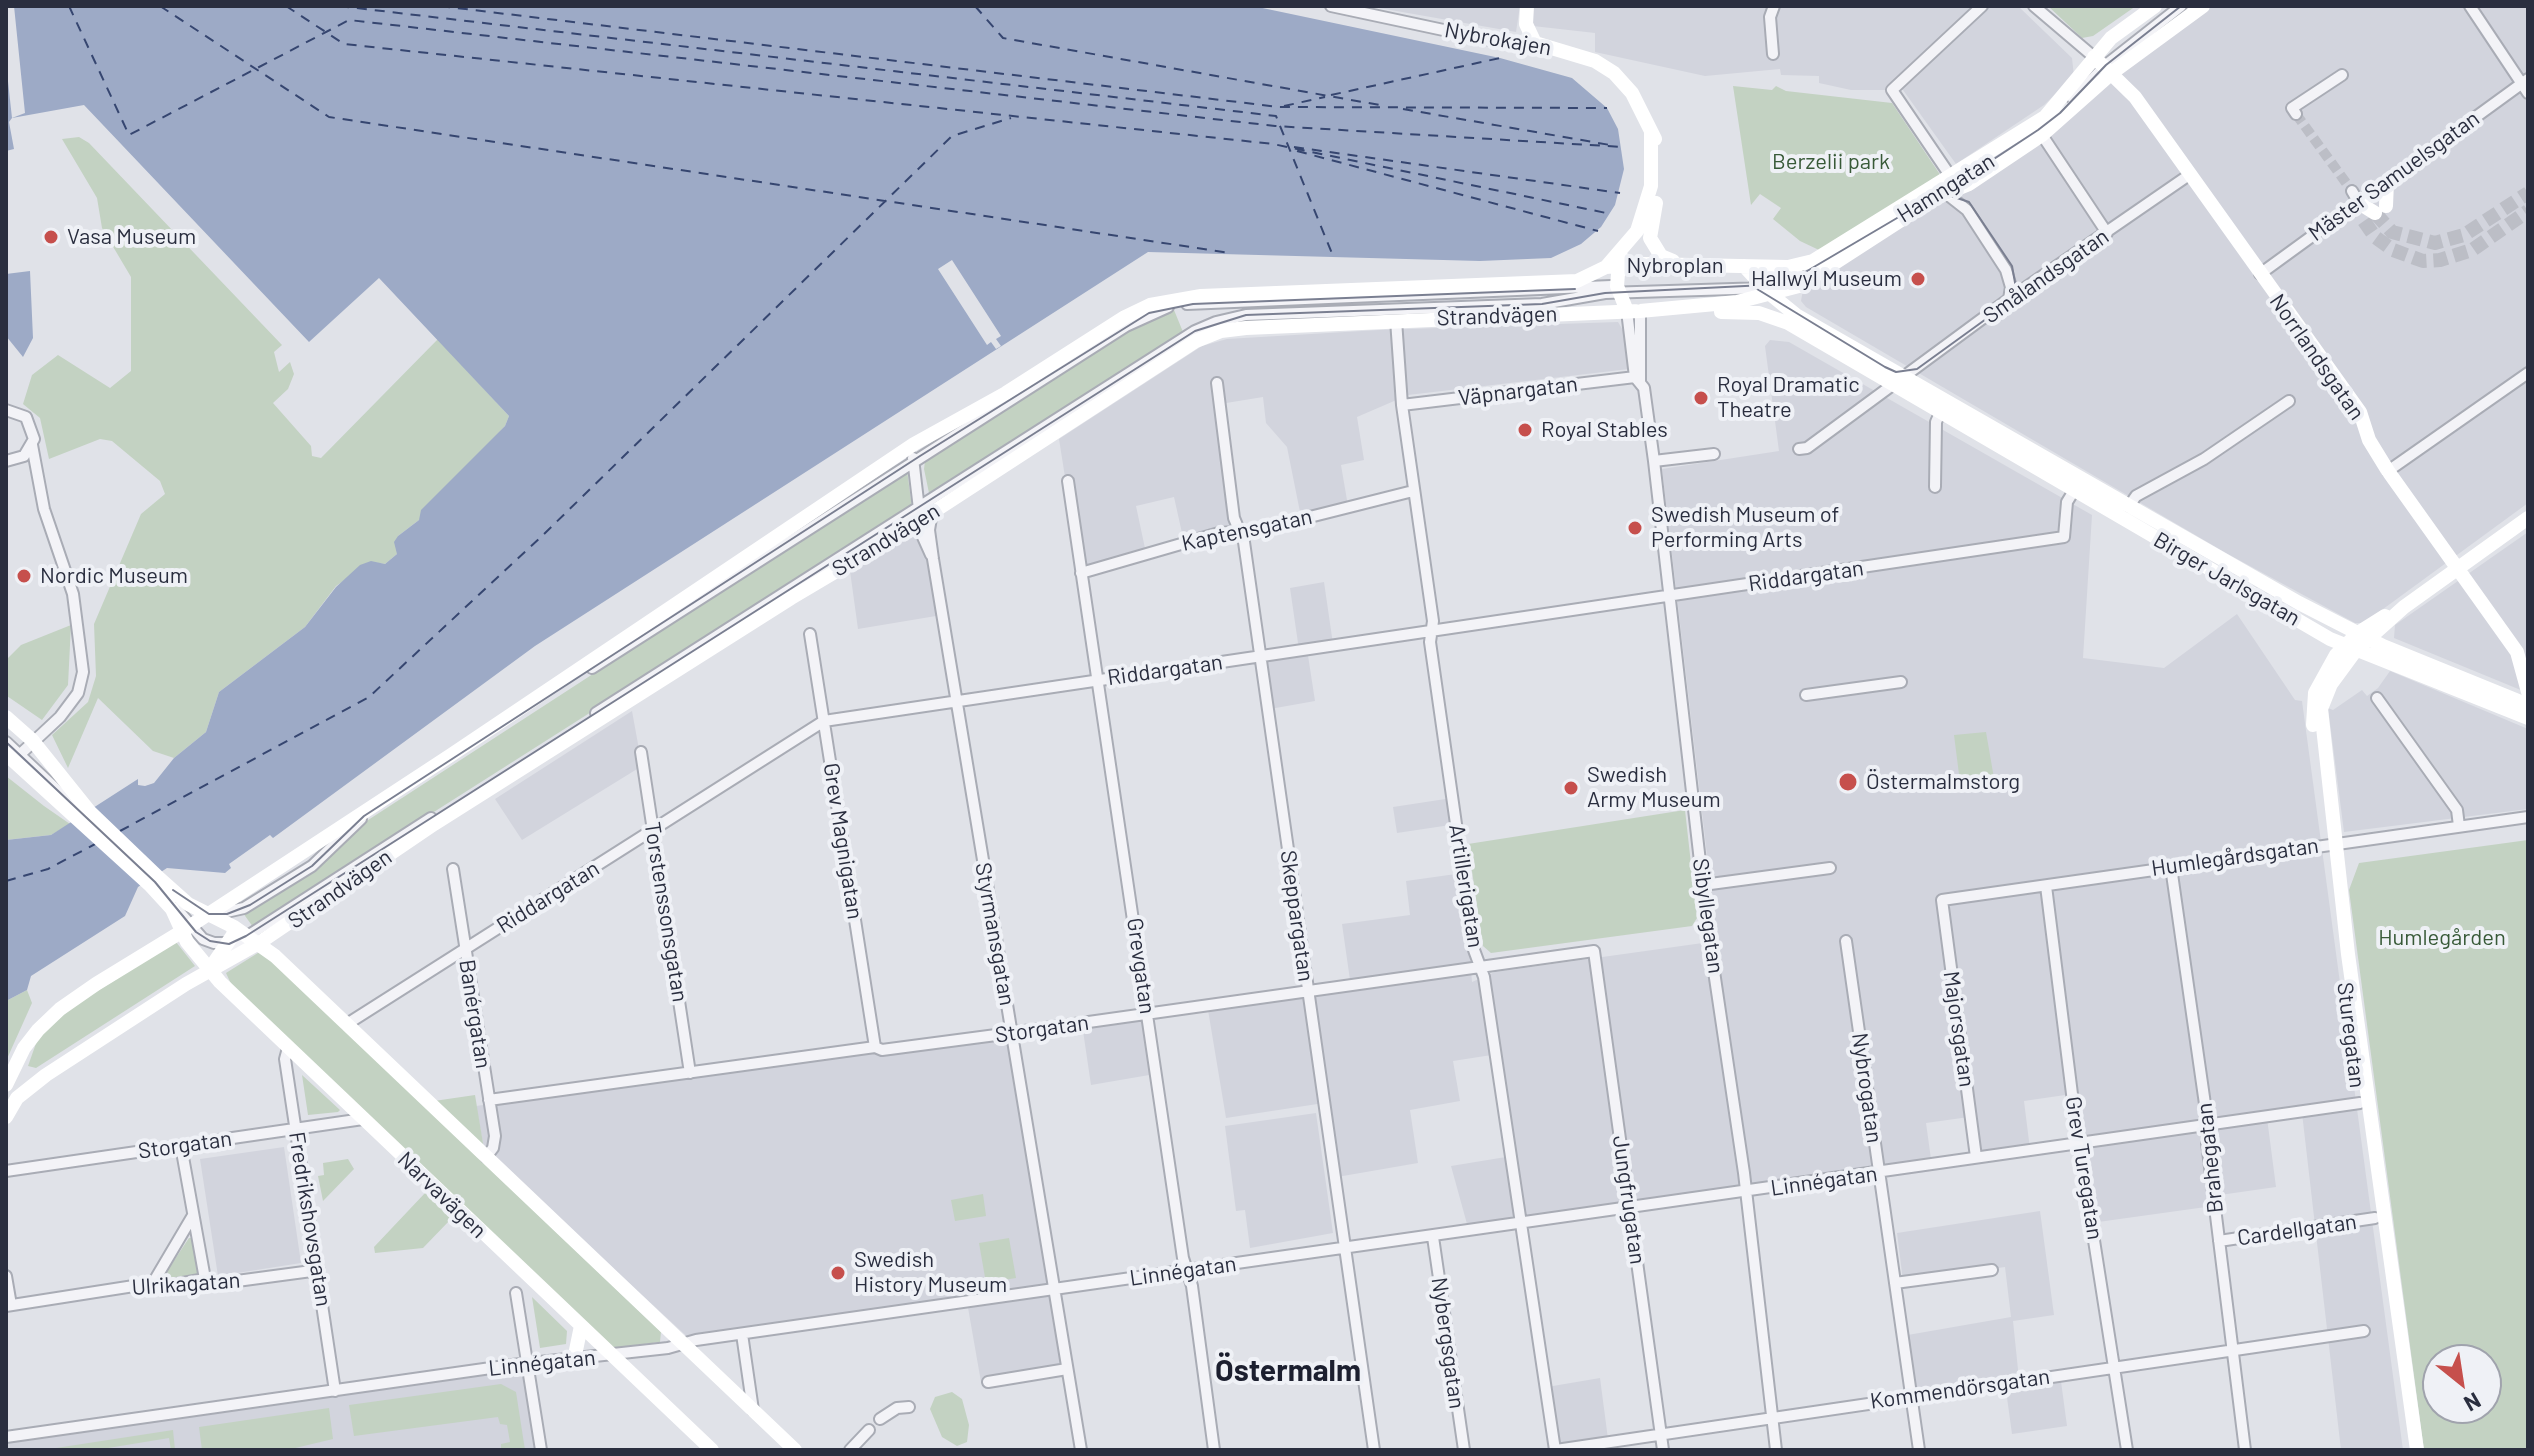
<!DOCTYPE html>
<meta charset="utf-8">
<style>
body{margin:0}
#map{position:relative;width:2534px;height:1456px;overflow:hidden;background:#e0e2e8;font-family:Barlow,sans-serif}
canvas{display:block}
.frame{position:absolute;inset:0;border:8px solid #2a2e3f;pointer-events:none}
.north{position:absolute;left:2422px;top:1344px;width:80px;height:80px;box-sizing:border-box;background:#eff1f6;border:2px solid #a0a3ad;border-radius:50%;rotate:150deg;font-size:22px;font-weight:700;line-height:32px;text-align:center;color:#2a2e3f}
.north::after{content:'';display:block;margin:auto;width:28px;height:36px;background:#c64f4c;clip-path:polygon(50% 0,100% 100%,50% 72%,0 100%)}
</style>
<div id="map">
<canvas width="2534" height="1456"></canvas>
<div class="frame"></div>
<div class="north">N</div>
</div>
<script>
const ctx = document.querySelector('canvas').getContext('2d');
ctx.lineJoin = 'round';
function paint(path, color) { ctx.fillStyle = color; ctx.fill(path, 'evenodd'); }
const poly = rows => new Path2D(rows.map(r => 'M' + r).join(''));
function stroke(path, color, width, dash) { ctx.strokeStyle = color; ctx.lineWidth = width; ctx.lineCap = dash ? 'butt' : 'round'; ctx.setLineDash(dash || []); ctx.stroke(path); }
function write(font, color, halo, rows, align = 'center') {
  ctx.font = font + ' Barlow,sans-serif'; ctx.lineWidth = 8; ctx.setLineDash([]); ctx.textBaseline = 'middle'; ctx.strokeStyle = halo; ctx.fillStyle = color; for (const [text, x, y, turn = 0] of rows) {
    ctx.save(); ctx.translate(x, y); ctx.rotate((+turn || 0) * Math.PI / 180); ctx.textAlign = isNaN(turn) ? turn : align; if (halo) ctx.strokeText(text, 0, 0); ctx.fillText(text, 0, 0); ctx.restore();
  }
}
paint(poly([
 [1368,6,1520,6,1516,32],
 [1533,6,2018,6,2072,58,2074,76,2044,105,1956,164,1903,90,1851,90,1819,83,1819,76,1781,75,1780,69,1705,76,1595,52,1595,33,1533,26],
 [2212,6,2528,6,2528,503,2364,623,2355,623,2226,553,1806,307,1801,301,1803,290],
 [1618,322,1624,332,1629,369,1408,395,1357,417,1364,460,1341,465,1348,506,1301,517,1287,447,1266,423,1263,397,1220,404,1239,532,1184,542,1174,497,1136,506,1146,553,1080,572,1059,439,1202,346,1227,339,1379,330],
 [1770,340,1789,342,2092,515,2083,658,2164,668,2237,614,2295,700,2302,701,2403,1450,2341,1450,2302,1113,2267,1118,2276,1187,2213,1196,2213,1206,2091,1223,2072,1094,2024,1101,2030,1149,1975,1157,1969,1117,1926,1123,1931,1159,1467,1224,1451,1166,1512,1156,1498,1054,1453,1061,1460,1101,1410,1110,1418,1163,1337,1177,1324,1103,1226,1118,1207,1004,1350,980,1342,924,1410,915,1406,881,1463,873,1472,982,1495,972,1717,941,1662,469,1779,451,1765,346],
 [933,520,948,614,858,629,850,571],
 [2528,532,2528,693,2394,638,2395,625],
 [1324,582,1333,644,1307,649,1315,701,1270,709,1261,656,1299,650,1290,588],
 [2390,671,2528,729,2528,809,2344,832,2328,708,2333,710,2362,690,2367,696,2378,688],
 [632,711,642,766,522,840,495,799],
 [1452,798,1457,824,1397,833,1393,807],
 [1147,1014,1155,1074,1091,1085,1082,1024],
 [1009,1031,1065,1369,981,1382,967,1302,694,1343,484,1149,476,1106],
 [1316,1113,1333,1233,1250,1248,1245,1210,1236,1211,1225,1126],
 [284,1147,301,1263,218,1276,200,1159],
 [2040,1211,2054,1315,2013,1321,2019,1379,2060,1374,2067,1426,2012,1434,2005,1383,1910,1396,1902,1336,2011,1317,2005,1267,1903,1281,1897,1233],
 [528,1361,542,1450,6,1450,6,1436],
 [1600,1378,1608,1439,1556,1447,1547,1387]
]), '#d2d4dd');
paint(poly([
 [2048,6,2136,6,2093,36,2082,38],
 [1733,86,1772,90,1776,86,1786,91,1892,103,1941,176,1819,250,1800,241,1773,219,1781,208,1760,194,1751,205],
 [79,137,89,143,282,345,274,352,279,372,290,362,294,374,288,389,273,403,311,446,312,456,321,458,438,339,509,416,505,426,419,520,398,536,397,554,385,564,371,562,336,586,305,627,219,692,206,732,174,758,153,751,98,698,68,768,52,735,88,702,96,676,94,624,141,514,165,494,160,481,112,441,100,439,49,459,40,418,23,404,32,375,58,355,110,388,131,371,131,277,102,228,97,198,62,139],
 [1174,310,1183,332,929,493,924,469,925,461,1150,317],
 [907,470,912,508,253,927,243,913,362,824],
 [71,625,68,685,42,720,7,696,6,660,21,645],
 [1986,732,1995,784,1961,790,1954,735],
 [6,776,44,806,70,824,51,835,6,840],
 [1685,810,1697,918,1692,926,1491,953,1483,946,1468,844],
 [2528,840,2528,1450,2424,1450,2349,890,2359,863],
 [2438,1360,2486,1360,2486,1408,2438,1408],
 [176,942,195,966,36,1068,28,1066,39,1035,78,1003],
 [261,951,661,1332,660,1342,614,1348,232,986,226,973],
 [27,990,32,1003,6,1061,6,1001],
 [302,1075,340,1110,338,1112,308,1115],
 [475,1095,484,1149,434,1101],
 [348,1159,354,1169,323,1201,318,1176,324,1175,323,1163],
 [425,1193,451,1219,423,1248,375,1253,374,1247],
 [983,1194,986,1216,955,1221,951,1200],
 [189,1238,194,1238,200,1272,197,1275,169,1280,167,1271],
 [1009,1238,1016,1278,986,1283,979,1243],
 [532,1297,567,1331,566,1344,540,1348],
 [501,1384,516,1392,525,1450,501,1450,501,1444,510,1442,507,1425,500,1424,498,1417,354,1436,349,1405],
 [952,1392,962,1399,969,1425,967,1442,957,1446,942,1437,930,1409,935,1397],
 [329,1408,333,1439,287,1450,202,1450,199,1427],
 [173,1430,175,1450,171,1450,169,1438,96,1450,43,1450]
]), '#c3d2c2');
paint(poly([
 [6,6,1253,6,1500,58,1572,78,1607,108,1618,129,1624,169,1615,205,1601,227,1581,244,1551,258,1480,261,1148,252,535,646,273,838,270,835,229,864,231,868,225,873,167,868,138,887,125,916,31,976,27,990,6,1001,6,840,51,835,138,779,138,785,145,786,154,783,174,758,206,732,219,692,305,627,336,587,360,565,371,561,385,564,397,554,394,542,398,536,419,520,421,510,505,426,509,416,379,278,309,342,84,105,12,118,9,122,14,149,6,151],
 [30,271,33,338,23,357,6,336,6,274]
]), '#9daac6');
paint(poly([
 [6,6,14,6,25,113,12,118,6,63],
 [952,260,1001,336,996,339,1001,346,996,349,991,342,987,345,938,269]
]), '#e0e2e8');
stroke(poly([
 [69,6,129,135,349,20,1275,126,1623,147],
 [160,6,329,117,1230,253],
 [286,6,344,44,1273,144,1611,214],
 [339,6,1276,116,1333,256],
 [440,6,1279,107,1607,108],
 [975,6,1003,38,1385,106],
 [1331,95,1500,58],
 [1284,106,1325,97],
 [1403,109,1610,145],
 [1294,147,1620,193],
 [1297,151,1598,231],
 [120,831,369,697,542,536,952,136,1011,118],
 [6,881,48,869,97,843]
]), '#364670', 2, [10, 8]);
stroke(poly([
 [2296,114,2352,191]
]), '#bcbec6', 10, [10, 5]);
stroke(poly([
 [2375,213,2392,232,2435,243,2464,235,2528,193],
 [2364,221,2375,237,2393,250,2423,261,2440,260,2472,250,2528,211]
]), '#bcbec6', 14, [14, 7]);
const street = poly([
 [1331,6,1509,44,1541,47],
 [2034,6,2094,57],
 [2470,6,2528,93],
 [1773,54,1770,17,1774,6],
 [2073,99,2106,65,2181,6],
 [2296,114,2292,108,2342,75],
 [2042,135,2107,233],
 [1951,177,1892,90,1982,6],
 [2352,191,2359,203],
 [1948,195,1967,210,2006,270,2011,287,2009,299],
 [2260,274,2528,79],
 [1755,279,1797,269],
 [1187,304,1611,286],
 [1627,311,1635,377,1644,388,1654,461,1708,931,1744,1173,1776,1450],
 [1396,320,1402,405,1433,621,1430,642,1474,950,1484,977,1555,1450],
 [1217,383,1234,518,1244,542,1374,1450],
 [1640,383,1640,311],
 [1402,405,1635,377],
 [6,410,26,417,34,439,24,456,6,461],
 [1799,449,1807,448,2009,299,2189,175],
 [913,458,922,535,931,555],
 [1654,461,1714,454],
 [2388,471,2528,373],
 [1068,481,1183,1258,1192,1286,1214,1450],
 [1935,487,1936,422,1940,413],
 [2129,506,2136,496,2204,459,2289,401],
 [932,512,929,530,933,559,1081,1450],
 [1081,573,1219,533,1254,531,1413,491],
 [810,634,875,1047],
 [592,668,1126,326,1168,307],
 [1806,695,1901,682],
 [2377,698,2457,810,2459,826],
 [596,713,1195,331,1216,322,1246,315,1542,304,1605,293,1765,288],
 [6,742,92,823],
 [641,752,690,1073],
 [14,760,60,717,78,693,83,672,73,594,44,509,32,445],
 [2171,867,2208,1125,2207,1143,2245,1450],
 [453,869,495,1136,493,1148,486,1157],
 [1703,885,1830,868],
 [2046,886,2076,1126,2127,1450],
 [176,908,203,939,214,943,233,943],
 [213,915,244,908,312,866,361,819],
 [1846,941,1919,1450],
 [226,950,431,818],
 [347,1024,824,721,2064,537,2067,502,2075,489],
 [288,1048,285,1059,335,1391],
 [489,1100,875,1047,882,1050,996,1035,1594,951,1663,1450],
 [181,1146,205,1279],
 [1976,1157,1942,900,2528,817],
 [6,1171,363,1119],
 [1433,1237,1464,1450],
 [2219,1241,2375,1218],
 [6,1276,11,1305],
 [153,1283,192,1217],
 [1895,1283,1992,1270],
 [516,1293,541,1450],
 [6,1306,153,1283,166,1286,205,1279,222,1283,319,1270],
 [742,1334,753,1410],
 [988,1382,1067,1369],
 [880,1419,897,1408,909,1407],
 [6,1437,512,1365,668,1348,696,1340,2360,1103],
 [850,1450,869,1430],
 [1556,1450,2364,1331]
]);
stroke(street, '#a9acb5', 14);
stroke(street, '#f3f3f7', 10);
stroke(poly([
 [1527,6,1526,24,1535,43,1595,61,1614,73,1632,93,1655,139],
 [2094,57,2135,97,2360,412,2369,440,2388,471,2517,652,2528,692],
 [1656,203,1650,238,1661,256,1673,261],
 [2359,203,2375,213],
 [2386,206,2387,182],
 [1625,260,1618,274,1617,286,1627,311],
 [1744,266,1769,293,1796,315,2299,603,2383,646,2528,705],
 [1606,267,1644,264,1788,267,1813,261,2045,117,2111,38,2155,6],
 [1721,312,1759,313,1788,323,2330,639,2528,718],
 [6,717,32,740,89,811,160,879,188,904,234,927,275,956,795,1450],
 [2313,725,2315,693,2336,655,2358,633,2385,616],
 [6,754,150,885,172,909,187,942,220,982,712,1450],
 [209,970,233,935,234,927],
 [6,1085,24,1048,38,1030,60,1009,96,984,181,932,451,755,914,444,1006,393,1125,317,1150,305,1201,296,1577,281,1606,267,1637,231,1651,186,1651,131],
 [6,1117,17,1098,46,1075,186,984,259,943,434,824,791,598,904,531,1196,341,1221,331,1246,328,1640,311,1737,302,1799,286,1935,198,1969,184,2042,135,2113,72,2203,6],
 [574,1360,581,1326],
 [2417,1450,2348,954,2321,709,2331,684,2356,650,2404,607,2528,518]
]), '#fff', 14);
stroke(poly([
 [1757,289,1885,367,1896,372,1917,369,2004,306,2016,288,2012,266,1969,202,1948,195,1935,198],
 [6,742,155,882,196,932,210,941,229,944,246,936,1195,331,1246,315,1542,304,1605,293,1785,284,1965,178,2038,130,2060,113,2106,65,2181,6],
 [173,890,209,914,227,914,250,905,312,866,364,816,920,456,1149,313,1193,304,1575,289]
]), '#7a7f91', 2);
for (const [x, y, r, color] of [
 [51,237,8,"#c64f4c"],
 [1918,279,8,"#c64f4c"],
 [1701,398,8,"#c64f4c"],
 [1525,430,8,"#c64f4c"],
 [1635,528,8,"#c64f4c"],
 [24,576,8,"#c64f4c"],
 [1848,782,10,"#c64f4c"],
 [1571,788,8,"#c64f4c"],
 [838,1273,8,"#c64f4c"]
]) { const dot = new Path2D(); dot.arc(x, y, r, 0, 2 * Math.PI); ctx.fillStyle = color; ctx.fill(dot); stroke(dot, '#eff1f6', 3); }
write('22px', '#2a2e3f', '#eff1f6', [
 ["Nybrokajen",1498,39,10],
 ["Mäster Samuelsgatan",2394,176,-36],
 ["Hamngatan",1946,188,-32],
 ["Nybroplan",1675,266],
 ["Smålandsgatan",2046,276,-35],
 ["Strandvägen",1497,316,-2],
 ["Norrlandsgatan",2317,357,55],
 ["Väpnargatan",1518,391,-7],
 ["Kaptensgatan",1247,530,-12],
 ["Strandvägen",886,540,-31],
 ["Riddargatan",1806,576,-8],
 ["Birger Jarlsgatan",2227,579,30],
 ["Riddargatan",1165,670,-8],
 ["Grev Magnigatan",843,841,81],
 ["Humlegårdsgatan",2235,857,-8],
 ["Artillerigatan",1466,886,81],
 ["Strandvägen",340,889,-35],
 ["Riddargatan",548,897,-32],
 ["Torstenssonsgatan",666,912,81],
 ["Skeppargatan",1297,916,82],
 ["Sibyllegatan",1708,916,82],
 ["Styrmansgatan",995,934,80],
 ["Grevgatan",1141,966,82],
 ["Banérgatan",475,1014,81],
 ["Storgatan",1042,1029,-8],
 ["Majorsgatan",1959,1029,82],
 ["Sturegatan",2351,1035,83],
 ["Nybrogatan",1867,1088,82],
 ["Storgatan",185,1145,-8],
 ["Brahegatan",2210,1158,-96],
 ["Grev Turegatan",2084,1168,81],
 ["Linnégatan",1824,1181,-8],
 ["Narvavägen",442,1195,44],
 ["Jungfrugatan",1629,1200,82],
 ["Fredrikshovsgatan",310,1219,81],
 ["Cardellgatan",2297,1230,-8],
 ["Linnégatan",1183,1271,-8],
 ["Ulrikagatan",186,1284,-4],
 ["Nybergsgatan",1448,1343,82],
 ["Linnégatan",542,1363,-6],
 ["Kommendörsgatan",1960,1389,-8]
]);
write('22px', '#385a38', '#eff1f6', [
 ["Berzelii park",1831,162],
 ["Humlegården",2442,938]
]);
write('22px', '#2a2e3f', '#eff1f6', [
 ["Vasa Museum",67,237],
 ["Hallwyl Museum",1902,279,"right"],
 ["Royal Dramatic",1717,385],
 ["Theatre",1717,410],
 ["Royal Stables",1541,430],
 ["Swedish Museum of",1651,515],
 ["Performing Arts",1651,540],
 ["Nordic Museum",40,576],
 ["Swedish",1587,775],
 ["Army Museum",1587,800],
 ["Östermalmstorg",1866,782],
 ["Swedish",854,1260],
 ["History Museum",854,1285]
], 'left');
write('bold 30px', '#1c1f2f', '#eff1f6', [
 ["Östermalm",1288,1371]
]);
</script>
